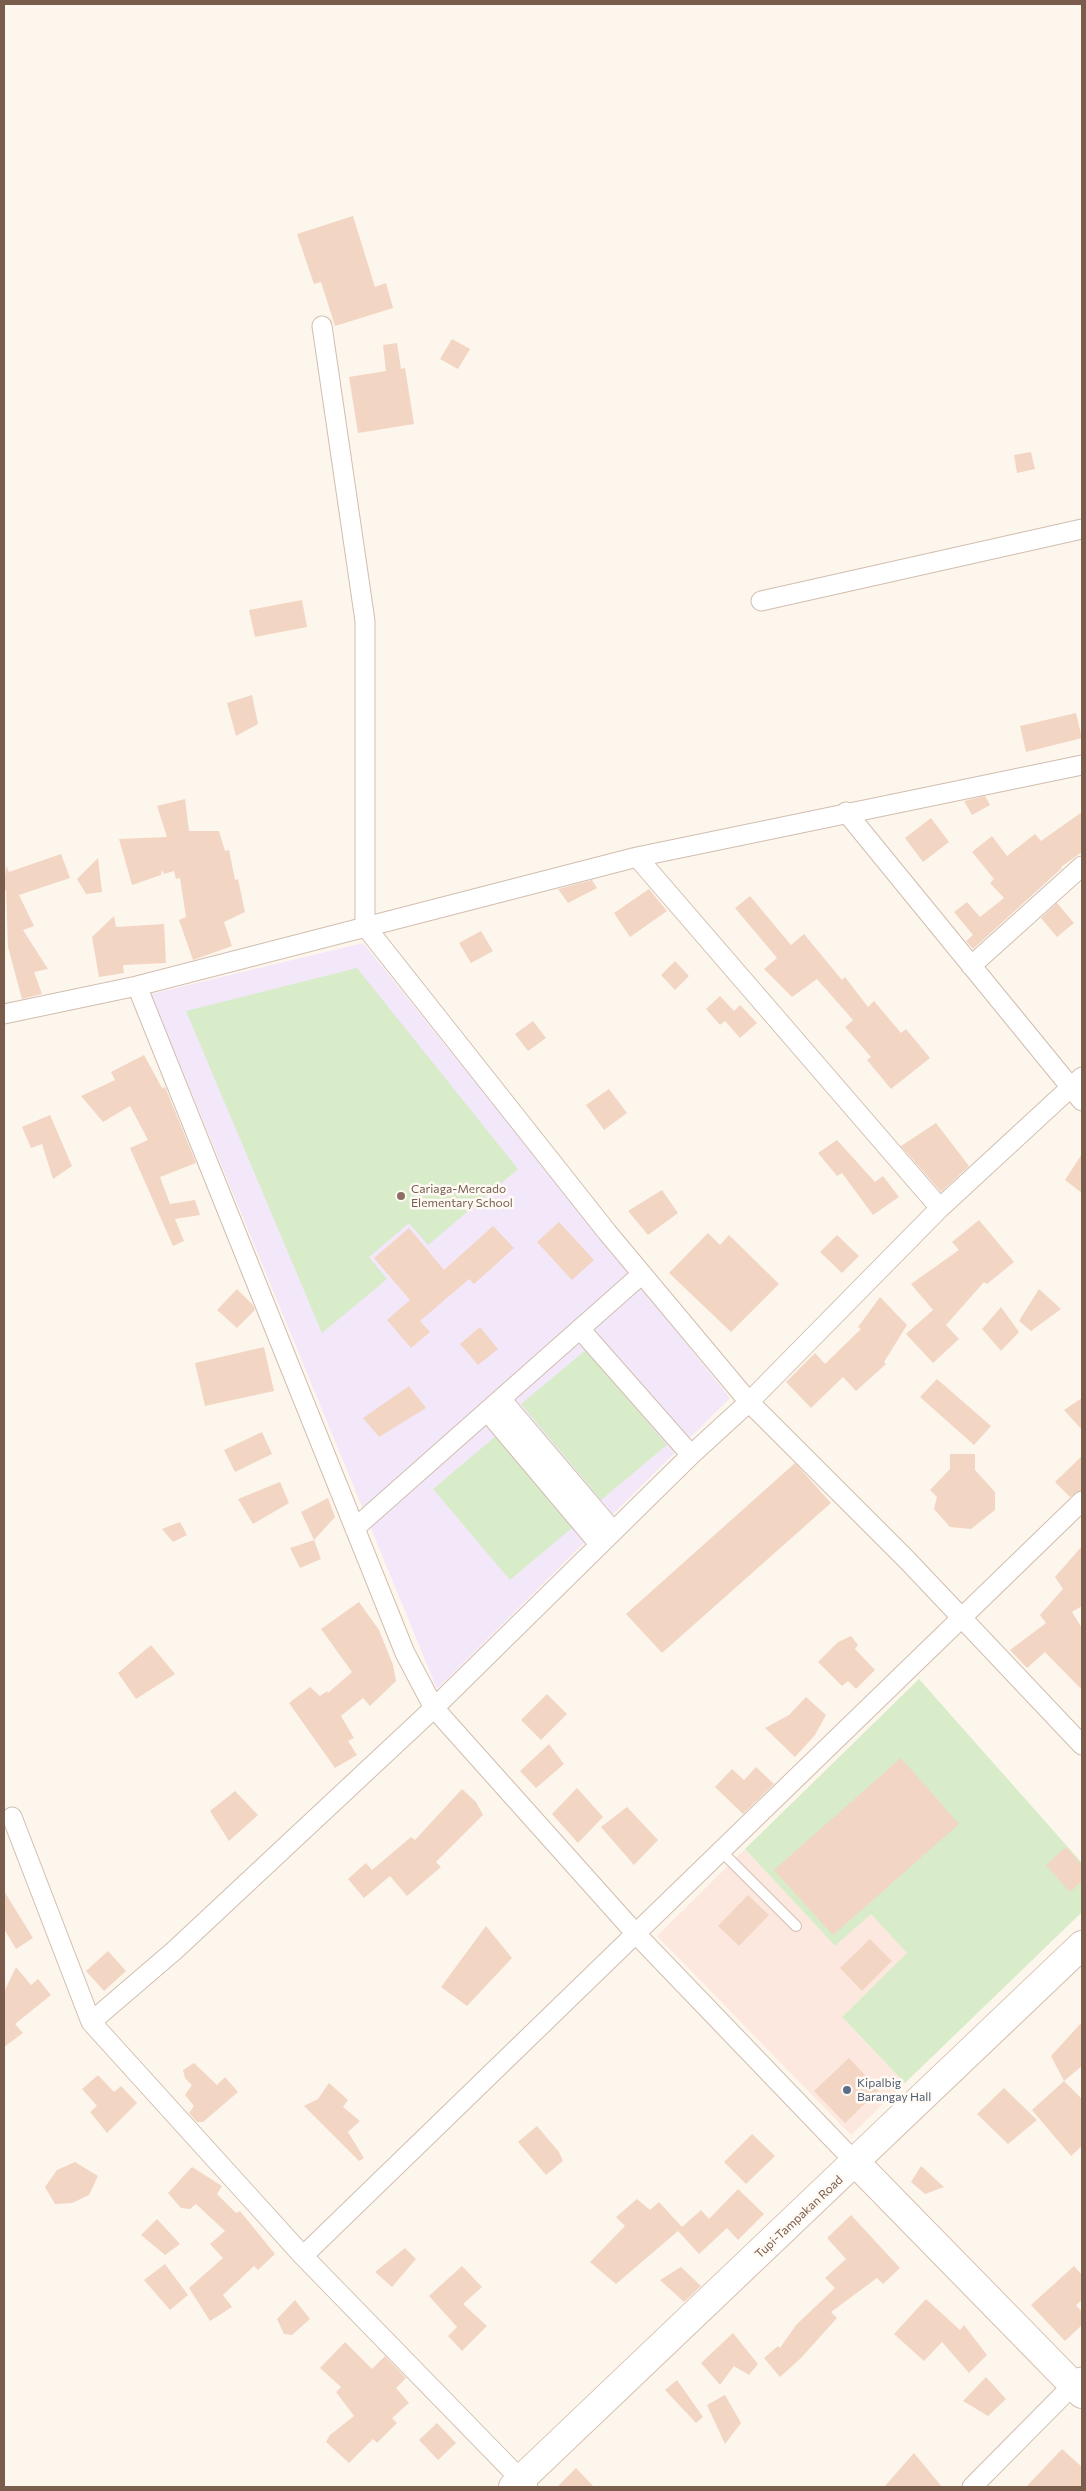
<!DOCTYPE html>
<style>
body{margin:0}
#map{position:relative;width:1086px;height:2491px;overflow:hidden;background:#fdf6ec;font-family:Commissioner,sans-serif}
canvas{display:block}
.frame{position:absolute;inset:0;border:5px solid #7a5c4d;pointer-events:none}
</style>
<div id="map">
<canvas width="1086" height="2491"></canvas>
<div class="frame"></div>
</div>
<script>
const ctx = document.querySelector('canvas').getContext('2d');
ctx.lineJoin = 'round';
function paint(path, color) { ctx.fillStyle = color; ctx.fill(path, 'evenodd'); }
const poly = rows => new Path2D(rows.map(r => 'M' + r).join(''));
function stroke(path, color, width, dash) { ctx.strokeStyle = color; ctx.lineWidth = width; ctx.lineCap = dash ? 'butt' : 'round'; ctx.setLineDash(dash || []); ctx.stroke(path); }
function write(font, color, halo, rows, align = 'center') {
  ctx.font = font + ' Commissioner,sans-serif'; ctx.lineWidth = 5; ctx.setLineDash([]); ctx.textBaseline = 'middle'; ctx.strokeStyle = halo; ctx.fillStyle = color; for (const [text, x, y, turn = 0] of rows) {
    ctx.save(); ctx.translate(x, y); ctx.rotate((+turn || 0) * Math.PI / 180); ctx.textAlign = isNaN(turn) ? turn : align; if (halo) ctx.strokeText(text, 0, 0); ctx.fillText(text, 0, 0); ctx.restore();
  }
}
paint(poly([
 [745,1849,835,1946,871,1913,908,1953,842,2017,905,2083,851,2135,657,1936]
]), '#fde8e0');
paint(poly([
 [363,943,730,1398,437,1689,151,994]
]), '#f3e8fa');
paint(poly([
 [357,968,518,1169,428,1245,409,1223,369,1257,387,1279,322,1333,186,1011],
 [586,1350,667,1445,601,1500,521,1404],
 [496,1436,573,1527,510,1580,433,1489],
 [919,1679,1082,1863,1082,1912,905,2083,842,2017,907,1953,871,1914,835,1946,745,1849]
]), '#d8ecc9');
paint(poly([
 [353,216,375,287,386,283,393,308,335,326,321,282,314,284,297,234],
 [452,339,470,349,458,369,440,359],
 [397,343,401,369,405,368,414,424,358,433,349,377,386,371,383,345],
 [1031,452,1035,469,1017,473,1014,455],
 [302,600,307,627,255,637,249,610],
 [252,695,258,724,236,736,227,703],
 [1076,713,1082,738,1026,752,1020,726],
 [985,796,990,805,972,815,964,801],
 [185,799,189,831,219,831,225,851,229,850,235,880,238,879,245,912,224,922,232,946,193,960,179,920,186,917,180,878,176,879,174,871,164,874,162,870,161,875,132,885,119,839,167,837,157,806],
 [1082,812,1082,852,1061,867,1062,868,973,949,966,941,973,935,954,912,967,902,980,917,1004,898,990,883,994,879,972,852,992,836,1007,856,1035,834,1041,841],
 [931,818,949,842,923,862,905,838],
 [61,854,70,878,19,895,34,926,23,930,48,969,34,972,42,994,22,999,8,947,6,890,4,890,6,866,9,872],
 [98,858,102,892,86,894,77,879],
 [592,880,597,888,568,903,558,889],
 [649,889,667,911,630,937,614,913],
 [750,896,791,945,804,934,842,980,845,977,868,1007,874,1001,901,1033,906,1029,930,1058,891,1089,867,1060,871,1057,845,1027,853,1020,817,979,792,997,764,969,777,958,735,908],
 [1057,903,1074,923,1057,937,1041,918],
 [114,916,116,927,164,924,166,963,123,965,124,973,99,977,92,937],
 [481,931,493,951,471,963,459,943],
 [675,961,689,976,675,990,661,975],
 [720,996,734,1011,740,1005,757,1023,740,1038,725,1021,720,1025,706,1009],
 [533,1021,546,1038,528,1051,515,1034],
 [144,1055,162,1088,165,1087,166,1089,196,1163,160,1177,170,1204,195,1200,200,1215,175,1219,184,1241,173,1246,130,1148,148,1140,130,1106,103,1122,81,1096,115,1080,111,1072],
 [609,1089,627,1113,604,1130,586,1105],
 [50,1115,72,1166,53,1179,42,1144,31,1148,22,1127],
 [936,1123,969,1166,941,1192,901,1146],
 [837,1140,875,1182,883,1176,899,1197,873,1215,842,1173,837,1176,818,1153],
 [1082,1154,1082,1193,1065,1180],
 [662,1190,678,1213,648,1235,628,1211],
 [979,1220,1014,1262,987,1284,984,1282,946,1325,959,1339,933,1363,906,1334,933,1310,911,1284,959,1250,952,1242],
 [559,1222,594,1260,572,1280,537,1242],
 [493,1226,514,1248,474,1284,469,1279,420,1321,430,1332,411,1348,387,1320,410,1300,374,1258,409,1228,444,1270],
 [708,1233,720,1245,729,1235,779,1284,731,1332,669,1273],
 [837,1235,859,1256,842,1273,820,1252],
 [237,1289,253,1305,255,1310,237,1328,217,1310],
 [1039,1289,1061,1309,1031,1331,1019,1321],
 [880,1297,907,1325,884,1362,886,1364,856,1391,843,1377,811,1408,786,1382,815,1353,825,1364,861,1329,858,1327],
 [1001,1307,1019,1332,1001,1351,982,1329],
 [480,1327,498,1349,478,1365,460,1344],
 [264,1347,274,1391,205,1406,195,1363],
 [937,1379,991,1426,974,1445,920,1397],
 [409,1386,426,1408,379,1437,363,1418],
 [1082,1398,1082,1430,1064,1410],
 [262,1432,272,1454,235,1472,224,1450],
 [950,1454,975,1454,975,1470,995,1492,995,1510,971,1529,950,1527,934,1509,937,1497,930,1490,950,1469],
 [1082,1456,1082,1490,1070,1497,1055,1482],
 [795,1463,831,1503,662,1653,626,1614],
 [280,1482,289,1503,253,1524,238,1499],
 [328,1498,335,1517,314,1540,301,1512],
 [180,1522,187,1535,173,1542,162,1529],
 [314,1540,321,1559,300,1568,290,1548],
 [1082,1546,1082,1606,1072,1612,1082,1628,1082,1690,1045,1652,1027,1668,1010,1650,1046,1623,1040,1615,1063,1589,1055,1577],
 [359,1602,379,1630,393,1665,396,1681,370,1706,363,1698,341,1716,354,1738,348,1741,357,1755,335,1768,289,1703,310,1687,320,1696,327,1691,328,1693,352,1672,321,1629],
 [851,1636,858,1645,855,1649,875,1670,856,1689,848,1681,842,1686,818,1662,838,1642],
 [151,1645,175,1674,136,1699,118,1673],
 [547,1694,567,1714,541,1740,521,1720],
 [806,1697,826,1715,815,1735,795,1757,765,1728,789,1715],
 [549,1744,564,1764,536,1788,520,1771],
 [901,1758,959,1824,833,1935,774,1870],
 [756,1767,774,1784,743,1814,715,1787,732,1769,744,1780],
 [577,1788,603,1817,578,1843,552,1814],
 [462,1789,476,1802,483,1815,436,1862,441,1867,407,1896,390,1876,364,1898,348,1879,366,1863,372,1870,411,1837,415,1840],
 [235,1791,258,1815,229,1841,210,1811],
 [627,1807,658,1840,634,1865,601,1827],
 [1066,1847,1082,1866,1082,1881,1070,1892,1046,1865],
 [4,1891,33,1938,16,1949,4,1929],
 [748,1895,769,1915,739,1946,718,1926],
 [486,1926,512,1958,467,2006,441,1987],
 [870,1939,892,1961,862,1991,840,1968],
 [108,1951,126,1971,104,1991,86,1971],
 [16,1967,31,1985,38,1979,51,1995,15,2024,23,2033,4,2047,4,1992],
 [1082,2022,1082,2066,1064,2081,1051,2056],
 [849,2058,879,2090,845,2123,814,2091],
 [194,2063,217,2085,225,2077,238,2092,203,2122,197,2122,189,2113,194,2106,185,2095,192,2085,185,2078,183,2070],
 [98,2075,114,2092,121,2086,137,2103,107,2133,90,2112,97,2106,82,2089],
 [1064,2081,1082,2099,1082,2146,1071,2156,1032,2110],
 [329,2083,348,2100,343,2107,360,2121,348,2132,364,2158,359,2161,304,2106,318,2099],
 [1004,2088,1037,2120,1008,2144,977,2114],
 [537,2126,559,2152,563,2161,546,2175,518,2142],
 [752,2134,775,2156,746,2184,724,2162],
 [75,2162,98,2176,89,2195,72,2203,55,2204,45,2187,57,2170],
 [921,2166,944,2187,925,2194,911,2182],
 [192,2167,222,2186,217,2194,236,2213,240,2211,275,2254,258,2270,254,2266,223,2295,232,2307,210,2321,189,2288,223,2258,210,2244,225,2231,196,2204,190,2209,181,2208,168,2193],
 [738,2189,764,2214,738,2240,727,2228,699,2254,678,2231,616,2284,590,2262,625,2226,616,2217,637,2199,650,2210,659,2202,682,2227,701,2210,709,2219],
 [851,2215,900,2268,883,2284,877,2278,831,2312,837,2318,801,2358,780,2377,764,2358,778,2346,780,2348,796,2325,835,2288,825,2278,846,2259,827,2238],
 [157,2219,180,2244,165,2255,141,2235],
 [405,2248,416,2259,392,2287,375,2272],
 [165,2264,188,2295,170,2310,144,2280],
 [462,2266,482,2287,463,2304,487,2326,462,2351,448,2336,457,2327,429,2296],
 [1074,2266,1082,2275,1082,2300,1076,2305,1082,2312,1082,2325,1065,2341,1031,2305],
 [681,2267,701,2286,684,2302,660,2280],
 [926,2299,960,2330,964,2325,987,2355,969,2373,942,2342,924,2361,894,2334],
 [295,2300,310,2319,292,2335,284,2334,277,2319],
 [733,2333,758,2364,749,2375,734,2366,720,2385,701,2363],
 [345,2342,372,2369,385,2356,406,2378,396,2388,409,2403,392,2418,397,2423,377,2443,373,2439,349,2463,326,2442,330,2435,354,2416,336,2392,341,2387,320,2368],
 [986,2377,1006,2399,988,2416,963,2401],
 [677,2380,703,2417,696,2423,665,2390],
 [725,2395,741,2423,725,2444,707,2405],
 [437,2423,456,2443,438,2460,419,2440],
 [1062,2449,1082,2467,1082,2487,1026,2487],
 [914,2453,942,2487,884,2487],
 [576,2468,594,2487,557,2487]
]), '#f3d5c3');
const lane = poly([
 [722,1852,796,1926]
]);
const street = poly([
 [322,326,365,621,365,926,607,1232,749,1402,908,1561,1082,1745],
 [761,601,1082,529],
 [846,812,1082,1101],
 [637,857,940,1208],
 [971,966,1082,866],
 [137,986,405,1653,434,1708,637,1935,856,2163],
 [4,1014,137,986,637,857,1082,765],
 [580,1329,691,1455],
 [501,1399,613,1531],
 [487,1411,599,1544],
 [355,1528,642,1274],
 [12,1817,91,2022,303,2256,528,2487],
 [91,2022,175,1950,434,1708,691,1455,749,1402,940,1208,1082,1077],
 [303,2256,1082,1501],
 [972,2487,1081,2377]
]);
const secondary = poly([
 [856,2163,1082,2394],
 [513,2487,1082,1945]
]);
stroke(lane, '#d1beb0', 12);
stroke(street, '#d1beb0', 21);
stroke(secondary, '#d6c0b0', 30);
stroke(lane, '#fff', 10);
stroke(street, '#fff', 19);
stroke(secondary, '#fff', 28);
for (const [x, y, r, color] of [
 [401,1196,5,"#8d6e63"],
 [847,2090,5,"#5c6f8a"]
]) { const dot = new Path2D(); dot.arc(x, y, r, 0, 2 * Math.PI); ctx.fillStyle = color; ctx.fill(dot); stroke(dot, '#fffaf3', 2); }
write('12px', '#785e54', '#fffaf3', [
 ["Cariaga-Mercado",411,1189],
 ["Elementary School",411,1203]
], 'left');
write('12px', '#4e5e75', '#fffaf3', [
 ["Kipalbig",857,2083],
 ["Barangay Hall",857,2097]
], 'left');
write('12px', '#7a5c4d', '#fffaf3', [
 ["Tupi-Tampakan Road",799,2217,-43]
]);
</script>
